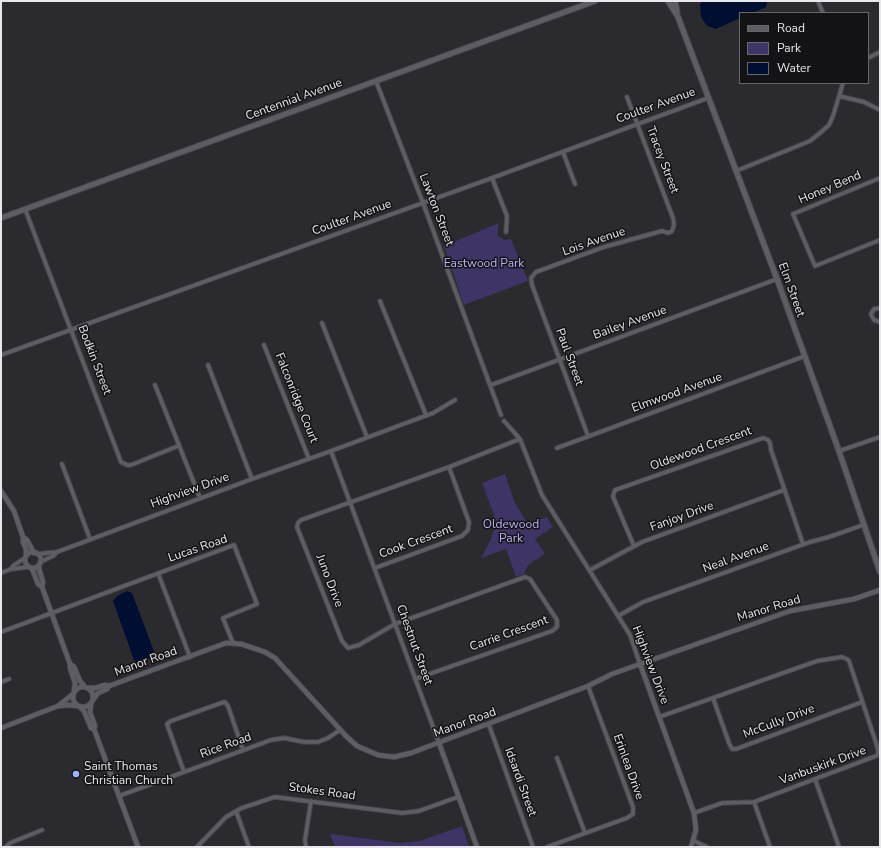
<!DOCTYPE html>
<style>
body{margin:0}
#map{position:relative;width:881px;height:848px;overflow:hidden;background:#2a2a2f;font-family:"Nunito Sans",sans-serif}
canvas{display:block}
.frame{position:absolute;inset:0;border:2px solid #e8e7eb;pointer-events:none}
.legend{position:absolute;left:739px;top:12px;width:130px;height:72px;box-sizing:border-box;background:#131315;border:1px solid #68686b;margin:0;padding:5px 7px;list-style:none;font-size:12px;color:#e8e7eb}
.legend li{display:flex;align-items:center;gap:8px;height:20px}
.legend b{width:20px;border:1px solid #68686b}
</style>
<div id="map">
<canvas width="881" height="848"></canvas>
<div class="frame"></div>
<ul class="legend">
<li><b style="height:5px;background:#5d5d63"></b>Road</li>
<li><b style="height:11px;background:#3f3466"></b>Park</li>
<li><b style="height:11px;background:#000e31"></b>Water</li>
</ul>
</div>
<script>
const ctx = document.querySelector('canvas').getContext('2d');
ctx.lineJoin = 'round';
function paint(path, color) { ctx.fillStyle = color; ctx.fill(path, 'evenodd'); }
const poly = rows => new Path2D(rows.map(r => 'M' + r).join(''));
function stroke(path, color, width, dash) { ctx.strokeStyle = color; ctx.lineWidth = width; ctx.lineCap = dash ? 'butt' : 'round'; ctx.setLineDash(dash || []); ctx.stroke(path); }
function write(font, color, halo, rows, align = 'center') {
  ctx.font = font + ' "Nunito Sans",sans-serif'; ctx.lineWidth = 3; ctx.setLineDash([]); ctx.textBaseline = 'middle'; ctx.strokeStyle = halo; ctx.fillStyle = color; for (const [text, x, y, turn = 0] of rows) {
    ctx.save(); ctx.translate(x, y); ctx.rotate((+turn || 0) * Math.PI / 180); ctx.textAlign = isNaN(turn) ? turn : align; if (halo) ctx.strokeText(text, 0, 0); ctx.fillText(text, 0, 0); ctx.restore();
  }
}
paint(poly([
 [499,223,497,235,504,240,511,239,528,281,464,305,444,246],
 [505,474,515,503,528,524,547,517,553,527,535,539,545,554,528,565,524,574,516,577,506,549,481,558,491,539,494,529,494,515,482,483],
 [462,826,469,847,335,847,330,834,400,843,420,841]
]), '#3f3466');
paint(poly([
 [703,1,767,1,766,7,752,13,740,13,740,18,716,29,707,26,701,17,700,4],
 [127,591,132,593,155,654,153,657,138,663,134,660,113,601,117,596]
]), '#000e31');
const minor = poly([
 [818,1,823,13],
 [868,58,880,52],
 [376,81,423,203,501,415],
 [839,96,864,102,880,110],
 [563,152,575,184],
 [736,171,810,141,820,133,829,125,833,116,843,83],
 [492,178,507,216,506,232],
 [880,178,793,214,815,266,880,240],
 [25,209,121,462,127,465,131,465,178,446],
 [380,301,426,415],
 [880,308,874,309,871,314,874,320,880,322],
 [322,323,367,437],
 [264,345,309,459],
 [1,355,492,178,708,98],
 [208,365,252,479],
 [155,385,200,498],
 [491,385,777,279],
 [504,421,520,439],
 [588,436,532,285,531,278,536,272,604,247,662,231,668,233,672,231,674,225,673,218,627,97],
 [557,448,805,356],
 [331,451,439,743],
 [839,451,880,437],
 [62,464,90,539],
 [634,546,614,499,613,496,615,490,763,438,768,440,770,443,771,450,803,544],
 [37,554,57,552,252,479,331,451,433,413,455,400],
 [40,562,53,556,57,552],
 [375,568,462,536,468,530,469,522,449,467],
 [11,569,14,565,25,558],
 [590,570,642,542,784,490],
 [1,573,11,569,28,567],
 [158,573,190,657],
 [618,616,643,602,810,542,829,537,863,525],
 [1,632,234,545,257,604,223,618,233,643],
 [415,679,552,631,557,627,557,620,530,579,525,577,395,624,359,645,348,648,342,641,297,527,298,523,301,520,449,467,520,439,542,495,630,635,640,664],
 [1,682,9,679],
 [713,698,729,743,732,749,736,749,862,702],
 [659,717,817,661,842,657,847,659,849,661,878,749,878,754,876,756,754,802,722,803,694,813],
 [489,725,533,847],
 [557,758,585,833],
 [184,772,167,724,171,721,221,703,225,702,228,706,243,750],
 [815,779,839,847],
 [119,796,271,740,284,738,304,742,318,742,328,738,340,730],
 [754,802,770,847],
 [236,811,249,847],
 [694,841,707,847],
 [6,847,10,843,42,830],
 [197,847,226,817,242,808,275,797,402,813,419,811,458,797],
 [306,847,305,840,311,801],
 [547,847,627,818,633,814,633,807,588,686]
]);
const tertiary = poly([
 [1,491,14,511,23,537,23,542,26,549,26,556],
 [23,537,27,540,34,553],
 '25 560a8 8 0 1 1 16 0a8 8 0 1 1-16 0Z',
 [39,565,39,569,43,582,42,587],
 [31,568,33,571,38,584,42,587,70,664,70,668,75,683,74,691],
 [70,664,74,667,80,681,85,687],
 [640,664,694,813,696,830,691,847],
 '73 697a10 10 0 1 1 20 0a10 10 0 1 1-20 0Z',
 [88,688,95,688,105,685,109,686,226,643,241,644,265,652,275,658,346,736,357,746,378,755,394,757,411,753,588,686,612,674,790,611,854,599,880,590],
 [93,700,98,693,107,689,109,686],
 [91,703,90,712,95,726,94,729,138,847],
 [58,706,73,694],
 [80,707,84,711,91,728,94,729],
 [1,728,58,706,69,705,77,706],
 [439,743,477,847]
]);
const secondary = poly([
 [668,1,678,17,777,279,839,451,880,572],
 [675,1,677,12],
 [1,218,595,1]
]);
stroke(minor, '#46454a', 5.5);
stroke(tertiary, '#46454a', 6);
stroke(secondary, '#46454a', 7);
stroke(minor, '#5d5d63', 3.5);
stroke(tertiary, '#5d5d63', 4.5);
stroke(secondary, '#5d5d63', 5);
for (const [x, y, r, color] of [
 [76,774,4,"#9fb3fd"]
]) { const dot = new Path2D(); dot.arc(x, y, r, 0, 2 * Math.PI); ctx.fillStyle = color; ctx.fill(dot); stroke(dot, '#131315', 1.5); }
write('12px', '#e8e7eb', '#131315', [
 ["Centennial Avenue",294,100,-20],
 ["Coulter Avenue",656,106,-20],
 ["Tracey Street",662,160,69],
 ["Honey Bend",830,188,-23],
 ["Lawton Street",436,210,69],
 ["Coulter Avenue",352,218,-20],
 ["Lois Avenue",594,242,-19],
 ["Elm Street",791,290,70],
 ["Bailey Avenue",630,323,-20],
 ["Paul Street",569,357,70],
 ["Bodkin Street",94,360,69],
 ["Elmwood Avenue",677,393,-20],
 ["Falconridge Court",296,398,68],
 ["Oldewood Crescent",701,449,-20],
 ["Highview Drive",190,491,-20],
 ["Fanjoy Drive",682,517,-20],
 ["Cook Crescent",416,542,-20],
 ["Lucas Road",198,549,-19],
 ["Neal Avenue",736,558,-20],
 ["Juno Drive",329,581,69],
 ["Manor Road",769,609,-17],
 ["Carrie Crescent",509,634,-20],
 ["Chestnut Street",414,645,70],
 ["Manor Road",146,662,-20],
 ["Highview Drive",650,665,69],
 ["McCully Drive",779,722,-21],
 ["Manor Road",465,723,-20],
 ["Rice Road",226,746,-20],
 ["Vanbuskirk Drive",823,766,-20],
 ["Erinlea Drive",628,767,70],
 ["Idsardi Street",520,782,70],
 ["Stokes Road",322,792,8]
]);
write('12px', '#bfb3f9', '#131315', [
 ["Eastwood Park",484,264],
 ["Oldewood",511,525],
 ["Park",511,539]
]);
write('12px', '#e8e7eb', '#131315', [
 ["Saint Thomas",84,767],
 ["Christian Church",84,781]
], 'left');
</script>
